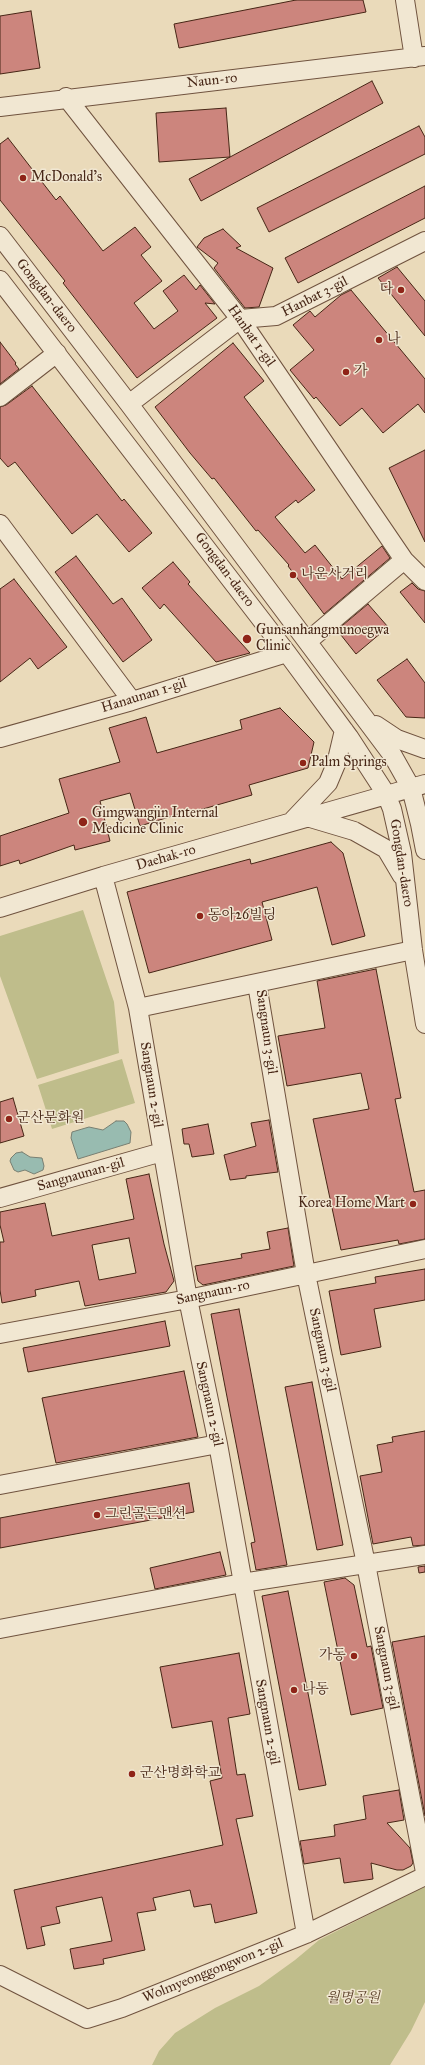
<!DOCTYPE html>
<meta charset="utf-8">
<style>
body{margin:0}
canvas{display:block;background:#eadaba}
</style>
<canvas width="425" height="2065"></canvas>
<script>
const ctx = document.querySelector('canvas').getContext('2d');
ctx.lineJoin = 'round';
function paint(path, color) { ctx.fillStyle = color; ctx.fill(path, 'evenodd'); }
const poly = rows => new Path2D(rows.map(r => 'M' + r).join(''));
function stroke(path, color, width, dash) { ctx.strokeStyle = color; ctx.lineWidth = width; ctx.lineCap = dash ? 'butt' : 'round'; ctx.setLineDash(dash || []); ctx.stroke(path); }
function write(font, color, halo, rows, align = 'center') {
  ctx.font = font + ' "IM FELL Great Primer","Noto Serif KR",serif'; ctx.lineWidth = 3; ctx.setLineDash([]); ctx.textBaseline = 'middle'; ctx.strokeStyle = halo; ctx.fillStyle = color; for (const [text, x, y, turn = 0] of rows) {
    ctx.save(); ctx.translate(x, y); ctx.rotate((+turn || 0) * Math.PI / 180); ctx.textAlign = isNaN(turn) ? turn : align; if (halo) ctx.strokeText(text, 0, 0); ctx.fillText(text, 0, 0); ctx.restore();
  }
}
paint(poly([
 [83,910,114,1002,119,1053,37,1079,0,976,0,936],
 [122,1059,135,1103,52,1129,38,1085],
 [425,1886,425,2002,411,2031,390,2065,152,2065,159,2051,175,2033,215,2008,259,1986,295,1960,319,1940]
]), '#bfbd8b');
const water = poly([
 [116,1121,124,1121,127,1124,131,1132,130,1143,78,1159,71,1138,72,1132,89,1127,103,1130,116,1121],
 [22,1152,30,1157,42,1158,44,1166,43,1170,34,1174,25,1170,18,1172,14,1170,10,1161,11,1158,16,1153,22,1152]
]);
paint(water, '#98bbb0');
stroke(water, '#787f72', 1);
const building = poly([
 [296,0,363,0,366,12,179,48,174,24,296,0],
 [31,11,40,68,0,74,0,16,31,11],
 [372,81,383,103,201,201,189,179,372,81],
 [226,108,230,157,159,162,156,113,226,108],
 [419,126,425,137,425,154,269,232,257,208,419,126],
 [8,138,56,200,60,196,103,251,135,227,151,247,141,255,162,281,134,303,154,329,178,311,163,291,184,275,196,290,200,285,215,304,205,303,217,318,137,378,63,283,65,281,0,200,0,144,8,138],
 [425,186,425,218,298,283,285,258,425,186],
 [223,229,241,246,236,248,273,268,259,307,245,308,214,268,218,263,197,247,204,238,223,229],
 [397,267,425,301,425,336,378,278,397,267],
 [351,290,425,379,425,413,418,404,383,433,362,408,340,426,316,397,314,399,290,370,314,350,293,325,310,311,315,317,341,295,351,290],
 [0,342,16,363,15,364,19,369,0,384,0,342],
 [233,343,264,381,244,397,315,490,298,503,296,500,275,517,305,553,315,545,342,579,382,546,390,558,324,614,288,566,289,565,258,530,256,531,214,478,212,479,190,453,155,407,233,343],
 [32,386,122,501,124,499,152,533,129,552,97,514,72,534,15,462,8,467,0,458,0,407,6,405,32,386],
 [425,450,425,542,389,468,425,450],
 [76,556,113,604,122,598,152,640,123,662,55,572,76,556],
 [173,562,190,582,188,584,250,653,216,662,164,604,160,609,142,588,173,562],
 [14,579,67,647,38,669,30,658,0,682,0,589,14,579],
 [412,583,418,589,425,591,425,623,400,592,412,583],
 [368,604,388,627,356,654,337,630,368,604],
 [407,659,425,683,425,718,406,717,377,680,407,659],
 [280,708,314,742,308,768,249,785,252,795,182,815,182,813,140,826,130,793,100,801,110,841,75,850,74,845,20,864,19,860,0,866,0,836,69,813,59,779,120,762,109,728,146,717,157,753,242,729,240,720,280,708],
 [331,842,343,853,365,936,332,945,317,887,262,902,272,940,149,973,127,892,250,859,251,864,331,842],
 [376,969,401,1098,395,1099,414,1192,425,1190,425,1239,399,1244,398,1240,341,1250,313,1119,369,1109,361,1073,287,1086,278,1036,325,1028,317,981,376,969],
 [13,1098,24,1136,0,1143,0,1102,13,1098],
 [269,1120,278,1172,246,1176,246,1178,230,1180,224,1155,256,1146,251,1123,269,1120],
 [208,1124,214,1154,192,1157,189,1144,184,1144,182,1129,208,1124],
 [149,1174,164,1244,174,1281,166,1292,85,1306,79,1281,35,1290,36,1296,2,1303,0,1290,0,1242,4,1242,0,1225,0,1212,45,1203,52,1236,134,1219,126,1179,149,1174],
 [129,1238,136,1273,99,1280,92,1245,129,1238],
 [288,1228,294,1266,203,1285,198,1281,195,1266,242,1258,241,1254,270,1249,267,1232,288,1228],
 [425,1269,425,1300,374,1309,381,1347,341,1355,329,1291,376,1283,375,1277,425,1269],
 [239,1309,287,1565,256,1570,251,1543,255,1542,211,1314,239,1309],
 [165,1321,170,1346,28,1372,23,1348,165,1321],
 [184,1371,198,1437,56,1463,42,1398,184,1371],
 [312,1382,343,1545,317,1550,285,1387,312,1382],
 [425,1431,425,1545,413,1546,411,1537,373,1544,360,1476,382,1472,377,1445,393,1442,392,1437,425,1431],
 [189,1483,194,1512,0,1548,0,1518,189,1483],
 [220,1552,226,1575,155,1589,150,1568,220,1552],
 [425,1566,425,1572,419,1573,418,1567,425,1566],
 [345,1578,354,1585,367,1647,371,1646,383,1708,351,1715,324,1582,345,1578],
 [288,1591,326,1785,299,1790,262,1596,288,1591],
 [425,1636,425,1816,392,1642,425,1636],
 [239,1653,250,1714,228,1718,237,1775,245,1774,253,1816,236,1819,257,1913,215,1923,211,1904,194,1907,190,1890,153,1898,156,1910,137,1913,145,1950,103,1959,104,1964,74,1969,70,1949,112,1941,102,1897,56,1907,60,1923,41,1927,45,1945,27,1949,14,1890,223,1845,210,1781,222,1778,212,1721,172,1728,160,1667,239,1653],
 [399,1790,404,1820,387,1823,410,1848,413,1863,411,1866,403,1870,397,1870,371,1863,373,1879,344,1883,340,1858,304,1864,300,1841,335,1836,334,1825,366,1819,363,1796,399,1790]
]);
paint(building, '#cc857d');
stroke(building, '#472616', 1);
const minor = poly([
 [405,0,414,58],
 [66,97,240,319,404,560,425,581],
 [0,107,425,56],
 [0,236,129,404,393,756,411,788,420,824,425,850],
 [0,280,287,653,349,737,386,794,392,809,402,853,413,950,425,1024],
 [0,397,57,353],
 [129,404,240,319,276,316,425,241],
 [0,524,132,701],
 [308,641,404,560],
 [376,725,397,739,425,749],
 [0,738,132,701,287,653],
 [307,817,354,831,386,849,402,876],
 [293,820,328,783,336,764,344,730],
 [103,876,138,1008,188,1299,218,1444,306,1934],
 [0,908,103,876,425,784],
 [257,984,306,1274,366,1564,425,1872],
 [138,1008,413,950],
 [0,1198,162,1152],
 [0,1334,188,1299,425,1249],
 [0,1485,218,1444],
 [0,1629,242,1583,425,1555],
 [0,1975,87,2019,122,2008,306,1934,425,1876]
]);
stroke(minor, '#70533f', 20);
stroke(minor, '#f1e7d2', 18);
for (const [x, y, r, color] of [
 [23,178,4,"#8f2418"],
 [401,290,4,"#8f2418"],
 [379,340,4,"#8f2418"],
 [346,372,4,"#8f2418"],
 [293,575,4,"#8f2418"],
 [247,639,5,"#8f2418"],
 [303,763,4,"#8f2418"],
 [83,822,5,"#8f2418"],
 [200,916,4,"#8f2418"],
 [9,1119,4,"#8f2418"],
 [413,1204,4,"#8f2418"],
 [97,1515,4,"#8f2418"],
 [354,1656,4,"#8f2418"],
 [294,1690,4,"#8f2418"],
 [132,1774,4,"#8f2418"]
]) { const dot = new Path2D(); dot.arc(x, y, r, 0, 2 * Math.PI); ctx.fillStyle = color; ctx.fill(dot); stroke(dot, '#f1e7d2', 1.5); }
write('14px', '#472616', '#f1e7d2', [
 ["Naun-ro",212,81,-6],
 ["Gongdan-daero",46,296,52],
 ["Hanbat 3-gil",315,297,-27],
 ["Hanbat 1-gil",251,336,55],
 ["Gongdan-daero",224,570,53],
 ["Hanaunan 1-gil",144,696,-17],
 ["Daehak-ro",166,858,-16],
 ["Gongdan-daero",401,863,81],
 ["Sangnaun 3-gil",266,1032,82],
 ["Sangnaun 2-gil",151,1085,81],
 ["Sangnaunan-gil",81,1175,-16],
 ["Sangnaun-ro",213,1293,-12],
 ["Sangnaun 3-gil",322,1350,78],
 ["Sangnaun 2-gil",209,1404,78],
 ["Sangnaun 3-gil",386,1668,79],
 ["Sangnaun 2-gil",267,1722,80],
 ["Wolmyeonggongwon 2-gil",213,1971,-22]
]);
write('14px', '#472616', '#f1e7d2', [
 ["McDonald's",31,178],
 ["다",393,290,"right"],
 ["나",387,340],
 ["가",354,372],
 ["나운사거리",301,575],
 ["Gunsanhangmunoegwa",256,631],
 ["Clinic",256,647],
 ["Palm Springs",311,763],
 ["Gimgwangjin Internal",92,814],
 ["Medicine Clinic",92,830],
 ["동아26빌딩",208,916],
 ["군산문화원",17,1119],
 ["Korea Home Mart",405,1204,"right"],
 ["그린골든맨션",105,1515],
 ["가동",346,1656,"right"],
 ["나동",302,1690],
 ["군산명화학교",140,1774]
], 'left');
write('italic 14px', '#5f442d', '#f1e7d2', [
 ["월명공원",353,1999]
]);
</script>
